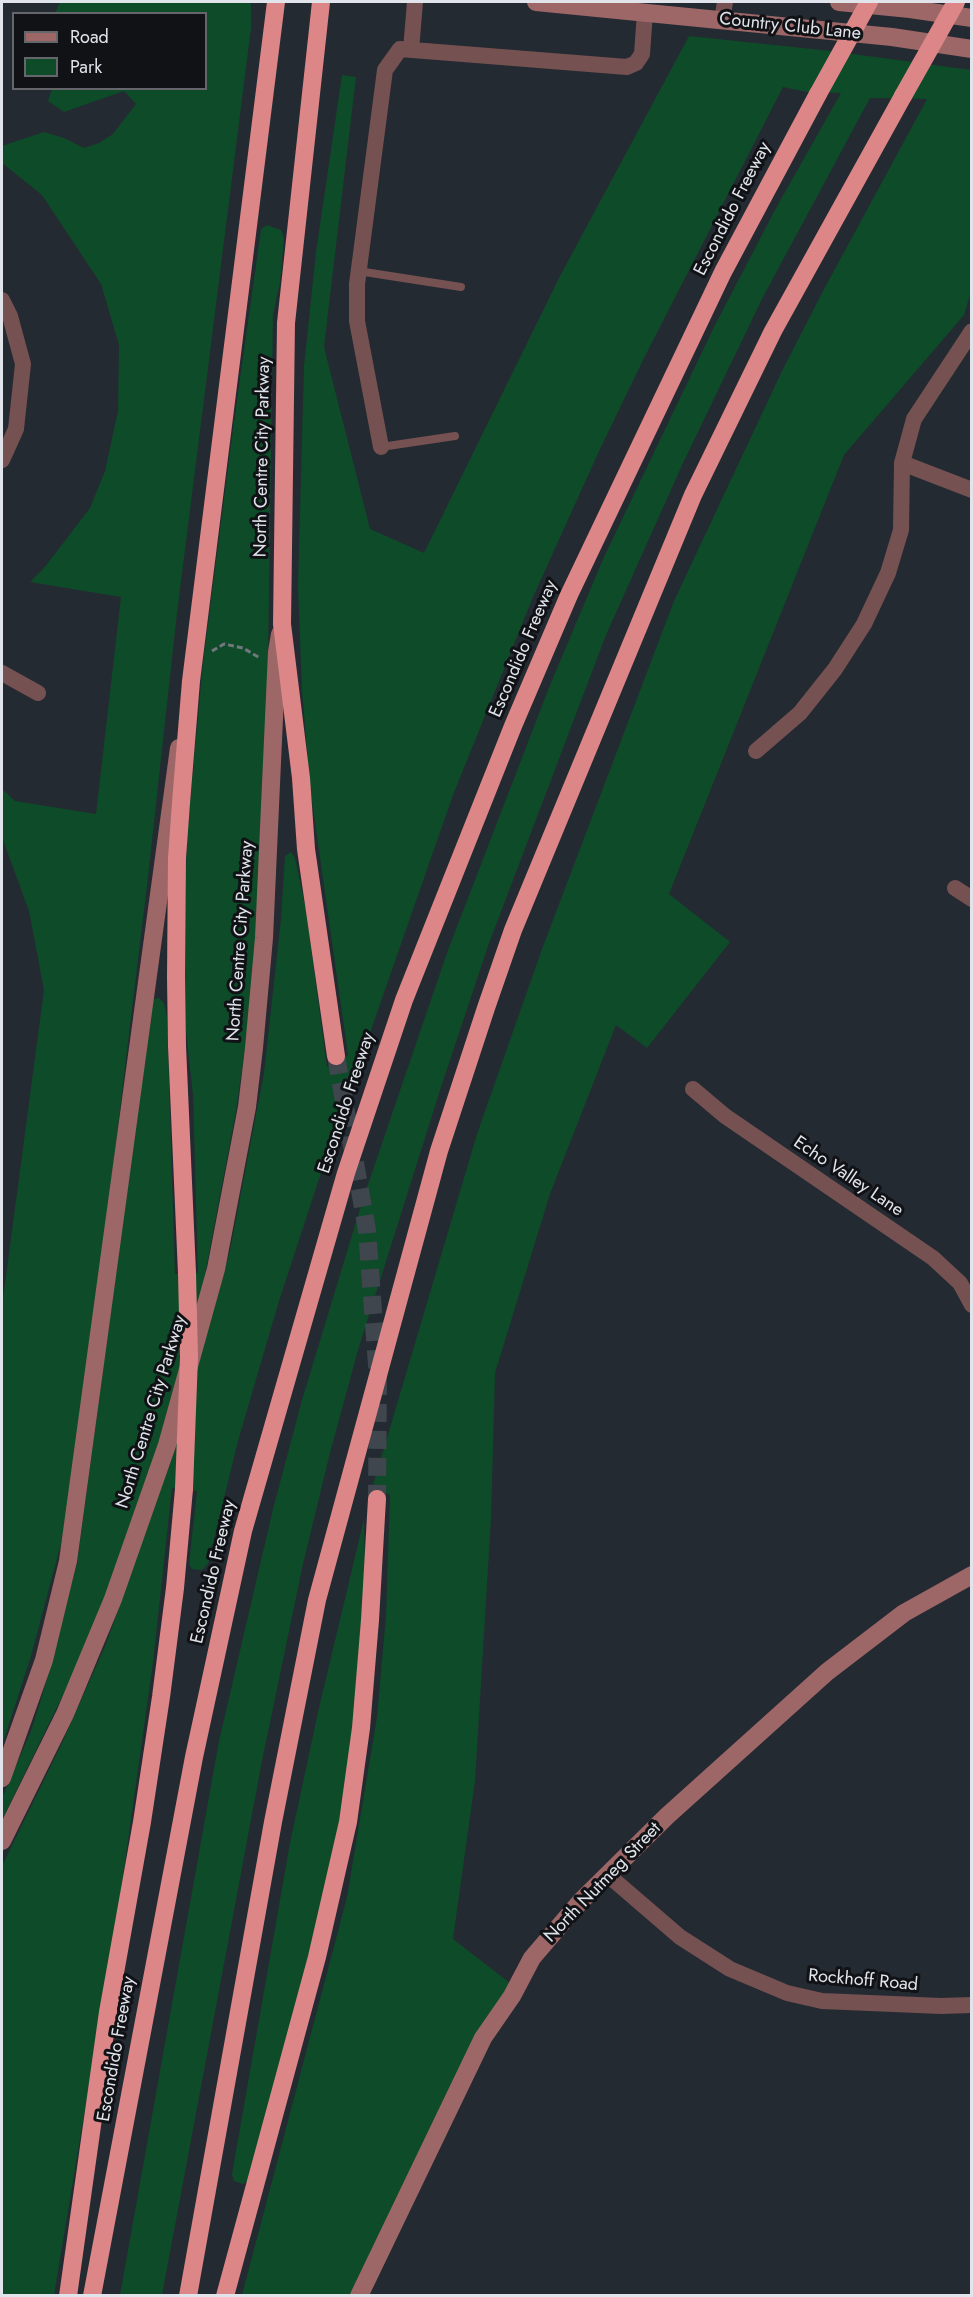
<!DOCTYPE html>
<style>
body{margin:0}
#map{position:relative;width:973px;height:2297px;overflow:hidden;background:#242a32;font-family:Jost,sans-serif}
canvas{display:block}
.frame{position:absolute;inset:0;border:3px solid #e1e5eb;pointer-events:none}
.legend{position:absolute;left:12px;top:12px;width:195px;height:78px;box-sizing:border-box;background:#101216;border:2px solid #64666b;margin:0;padding:8px 10px;list-style:none;font-size:18px;color:#e1e5eb}
.legend li{display:flex;align-items:center;gap:12px;height:30px}
.legend b{width:30px;border:2px solid #64666b}
</style>
<div id="map">
<canvas width="973" height="2297"></canvas>
<div class="frame"></div>
<ul class="legend">
<li><b style="height:8px;background:#9e6767"></b>Road</li>
<li><b style="height:16px;background:#0e4b29"></b>Park</li>
</ul>
</div>
<script>
const ctx = document.querySelector('canvas').getContext('2d');
ctx.lineJoin = 'round';
function paint(path, color) { ctx.fillStyle = color; ctx.fill(path, 'evenodd'); }
const poly = rows => new Path2D(rows.map(r => 'M' + r).join(''));
function stroke(path, color, width, dash) { ctx.strokeStyle = color; ctx.lineWidth = width; ctx.lineCap = dash ? 'butt' : 'round'; ctx.setLineDash(dash || []); ctx.stroke(path); }
function write(font, color, halo, rows, align = 'center') {
  ctx.font = font + ' Jost,sans-serif'; ctx.lineWidth = 6; ctx.setLineDash([]); ctx.textBaseline = 'middle'; ctx.strokeStyle = halo; ctx.fillStyle = color; for (const [text, x, y, turn = 0] of rows) {
    ctx.save(); ctx.translate(x, y); ctx.rotate((+turn || 0) * Math.PI / 180); ctx.textAlign = isNaN(turn) ? turn : align; if (halo) ctx.strokeText(text, 0, 0); ctx.fillText(text, 0, 0); ctx.restore();
  }
}
paint(poly([
 [60,2,248,2,251,4,251,28,177,613,148,877,86,1391,62,1540,31,1656,2,1746,2,1306,44,990,29,911,2,837,2,789,15,801,96,814,121,597,30,582,44,568,90,508,105,471,118,411,119,345,101,284,42,195,2,163,2,146,44,132,64,138,84,148,99,143,113,134,136,104,124,91,64,112,48,101,52,89,206,88,206,14,55,13],
 [689,36,831,51,971,70,972,288,964,315,844,455,669,894,730,942,647,1048,616,1025,550,1194,495,1373,491,1519,475,1781,453,1939,510,1983,454,2082,350,2295,242,2295,347,1897,377,1717,386,1616,390,1495,380,1490,372,1495,368,1502,477,1134,542,949,674,601,782,371,823,291,927,99,870,98,763,297,683,463,606,635,488,946,443,1081,358,1350,330,1453,303,1564,262,1761,162,2295,120,2295,219,1741,273,1509,302,1400,363,1199,448,950,550,685,604,557,714,327,776,208,841,93,807,92,783,87,644,358,600,449,533,597,453,795,318,1182,279,1301,238,1441,208,1564,202,1570,192,1569,189,1564,197,1491,172,1488,153,1663,118,1912,54,2295,2,2296,2,1866,62,1743,106,1644,166,1473,212,1314,230,1250,264,1073,281,919,285,856,291,852,295,858,306,910,327,1067,348,1055,310,787,302,690,298,586,304,366,316,252,342,75,356,77,324,347,370,529,424,553,560,276],
 [267,225,281,230,284,238,280,282,273,315,267,732,258,917,247,1034,236,1111,204,1280,160,1445,122,1554,78,1664,2,1820,2,1798,31,1731,43,1693,77,1564,151,1011,154,999,159,998,164,1003,167,1017,175,1274,198,1273,193,1096,183,1003,187,835,203,663,233,429,261,229],
 [364,1519,365,1571,353,1730,341,1821,326,1896,248,2181,243,2184,234,2181,232,2174,290,1843,318,1712]
]), '#0e4b29');
stroke(poly([
 [336,1056,367,1230,378,1378,377,1499]
]), '#40464e', 18, [18, 9]);
stroke(poly([
 [212,651,224,644,243,648,260,658]
]), '#72777f', 3, [6, 3]);
stroke(poly([
 [358,271,461,287],
 [381,447,455,436]
]), '#755151', 8);
stroke(poly([
 [722,20,725,2],
 [411,50,415,2],
 [2,300,10,316,23,364,16,429,2,460],
 [381,447,357,321,357,284,385,70,400,49,627,67,636,63,642,54,645,12],
 [902,463,972,490],
 [2,673,38,693],
 [756,751,800,713,835,669,864,624,888,573,901,530,902,463,914,419,972,331],
 [955,888,972,899],
 [693,1089,725,1116,933,1258,960,1283,972,1305],
 [608,1875,680,1937,730,1969,787,1993,822,2001,941,2006,972,2005]
]), '#755151', 16);
stroke(poly([
 [536,2,892,37,972,49],
 [839,2,910,9,972,18],
 [2,1778,44,1660,68,1561,179,748],
 [2,1841,65,1714,113,1599,167,1445,216,1269,247,1107,254,1048,264,938,277,652,280,634],
 [359,2296,483,2038,512,1996,532,1958,580,1902,667,1816,827,1672,904,1613,972,1575]
]), '#9e6767', 18);
stroke(poly([
 [321,2,286,323,282,624,301,778,306,849,336,1056],
 [187,1273,177,1046,176,977,177,858,181,803,191,681,276,2],
 [68,2296,108,2012,142,1822,161,1697,175,1588,184,1489],
 [92,2296,194,1757,243,1531,346,1173,404,1000,513,726,569,595,723,272,818,94],
 [188,2296,273,1822,317,1600,439,1151,486,1008,513,930,693,495,773,331,903,96],
 [225,2296,317,1957,348,1822,361,1728,370,1620,377,1499]
]), '#dc8687', 18);
stroke(poly([
 [818,94,869,2],
 [903,96,956,2],
 [184,1489,189,1357,187,1273]
]), '#dc8687', 18);
write('18px', '#e1e5eb', '#101216', [
 ["Country Club Lane",790,27,6],
 ["Escondido Freeway",733,209,-63],
 ["North Centre City Parkway",263,457,-89],
 ["Escondido Freeway",524,649,-67],
 ["North Centre City Parkway",241,941,-86],
 ["Escondido Freeway",347,1103,-72],
 ["Echo Valley Lane",848,1177,34],
 ["North Centre City Parkway",152,1412,-73],
 ["Escondido Freeway",214,1572,-77],
 ["North Nutmeg Street",603,1883,-46],
 ["Rockhoff Road",863,1981,5],
 ["Escondido Freeway",117,2049,-80]
]);
</script>
